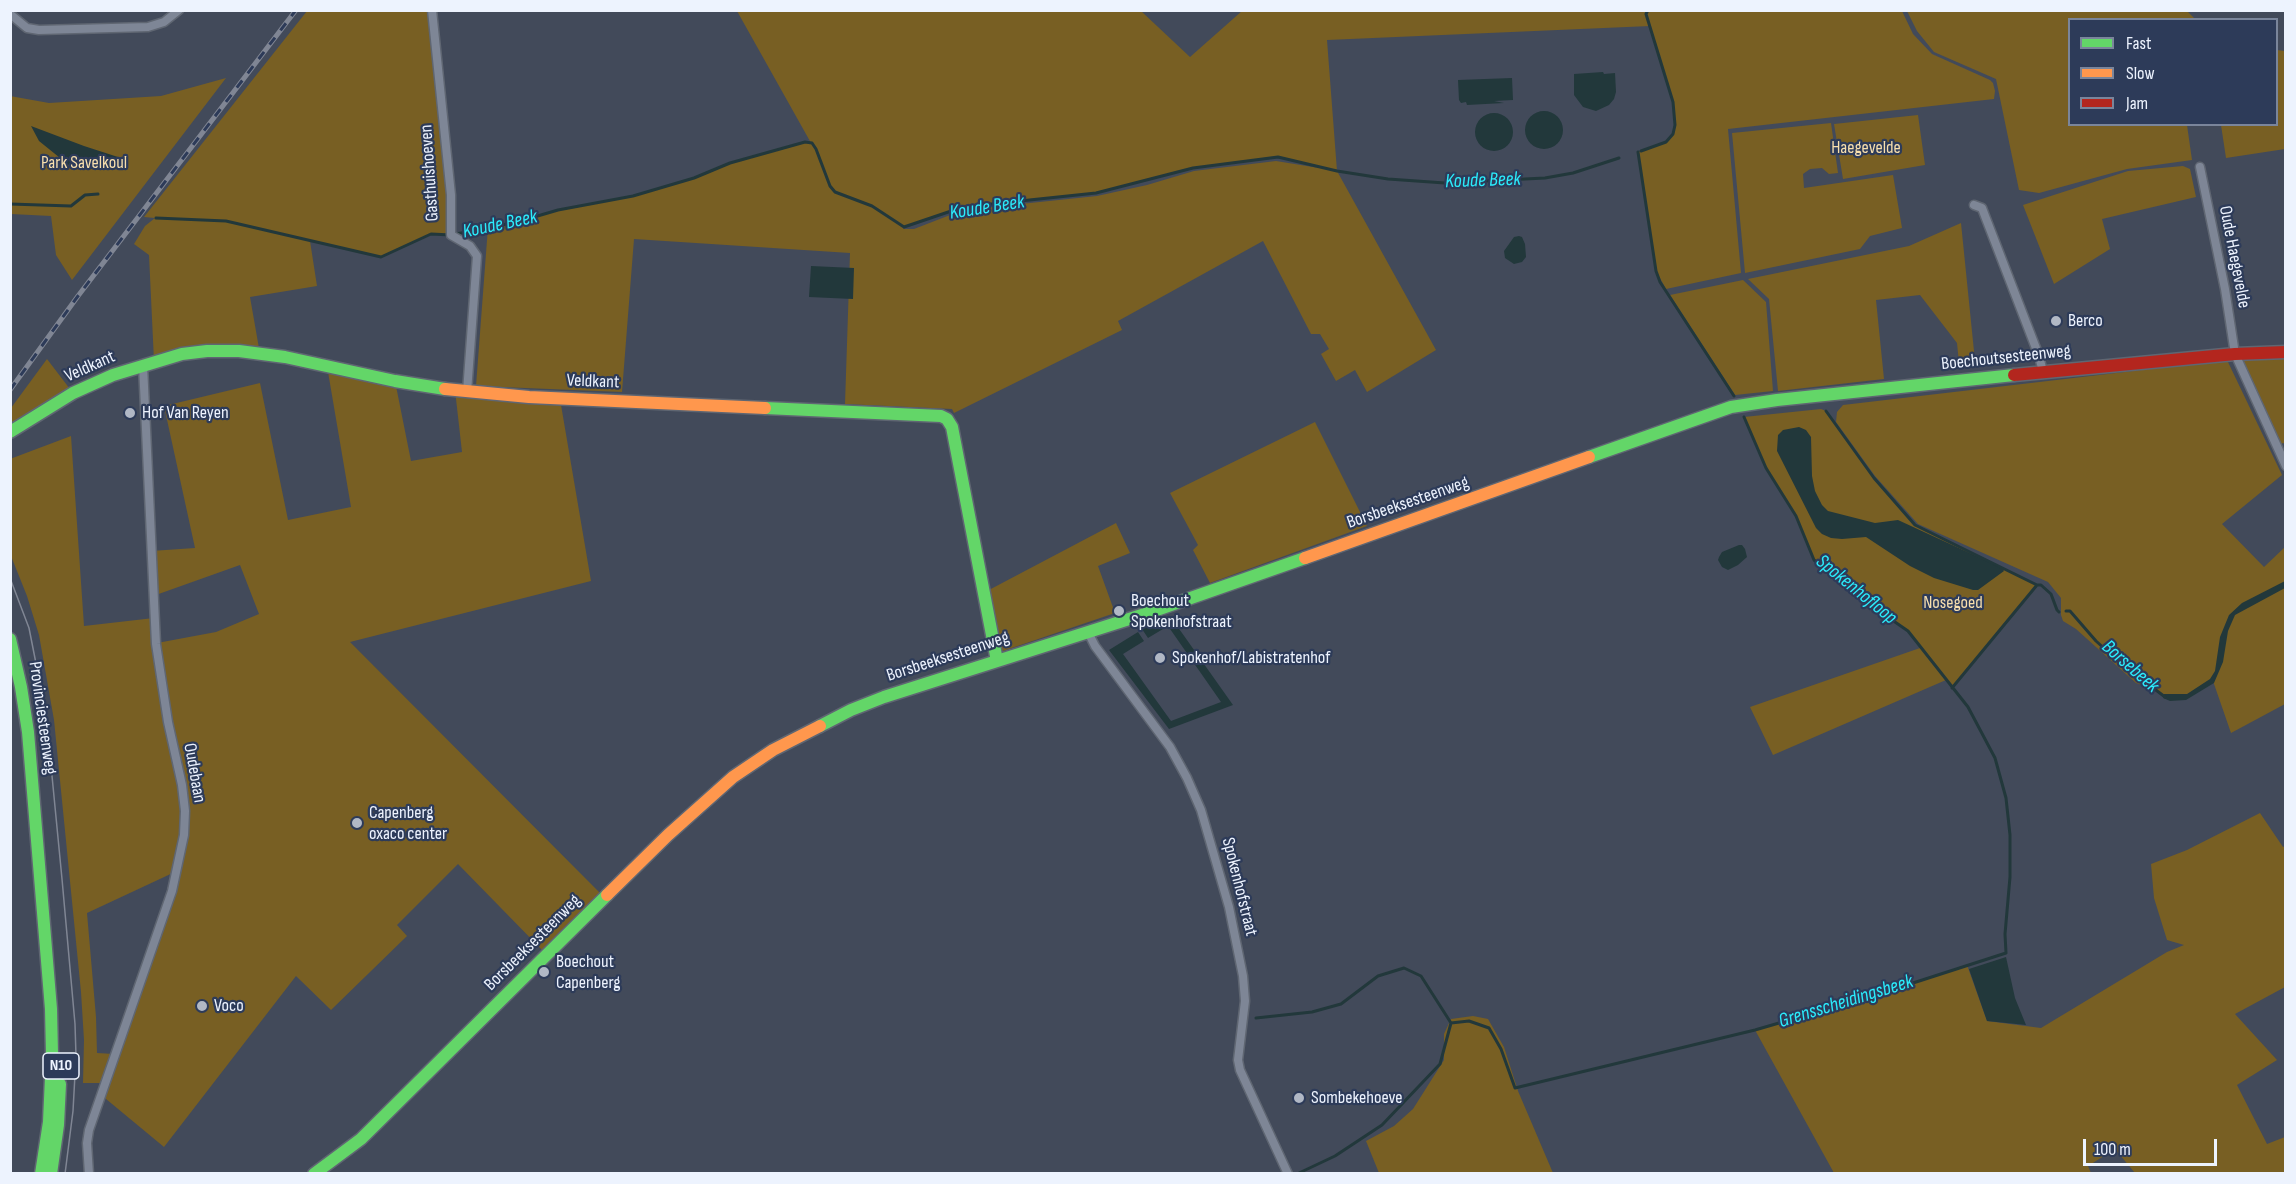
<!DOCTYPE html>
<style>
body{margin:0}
#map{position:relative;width:2296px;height:1184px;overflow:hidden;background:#424a5a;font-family:"Sofia Sans Condensed",sans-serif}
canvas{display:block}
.frame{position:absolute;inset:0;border:12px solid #edf3fe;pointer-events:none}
.legend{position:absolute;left:2068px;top:18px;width:210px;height:108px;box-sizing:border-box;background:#2d3b59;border:2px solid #7a859b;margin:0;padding:8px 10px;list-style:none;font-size:18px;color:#edf3fe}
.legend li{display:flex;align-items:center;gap:12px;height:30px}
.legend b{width:30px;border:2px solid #7a859b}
.scale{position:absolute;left:2083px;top:1139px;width:134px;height:27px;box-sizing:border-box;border:3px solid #edf3fe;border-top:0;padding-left:8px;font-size:18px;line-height:21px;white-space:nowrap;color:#edf3fe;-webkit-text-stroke:4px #2d3b59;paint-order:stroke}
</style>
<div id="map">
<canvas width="2296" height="1184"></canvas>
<div class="frame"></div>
<ul class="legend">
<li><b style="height:8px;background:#63d668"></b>Fast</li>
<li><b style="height:8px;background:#ff974d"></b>Slow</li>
<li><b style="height:8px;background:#b3261e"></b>Jam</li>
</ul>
<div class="scale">100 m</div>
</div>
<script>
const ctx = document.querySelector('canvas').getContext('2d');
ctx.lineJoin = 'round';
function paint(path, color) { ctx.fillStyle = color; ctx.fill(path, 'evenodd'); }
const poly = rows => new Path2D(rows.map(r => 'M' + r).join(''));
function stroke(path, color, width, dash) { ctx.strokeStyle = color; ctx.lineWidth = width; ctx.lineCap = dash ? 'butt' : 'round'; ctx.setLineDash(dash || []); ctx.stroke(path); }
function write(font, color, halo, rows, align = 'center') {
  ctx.font = font + ' "Sofia Sans Condensed",sans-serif'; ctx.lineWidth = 4.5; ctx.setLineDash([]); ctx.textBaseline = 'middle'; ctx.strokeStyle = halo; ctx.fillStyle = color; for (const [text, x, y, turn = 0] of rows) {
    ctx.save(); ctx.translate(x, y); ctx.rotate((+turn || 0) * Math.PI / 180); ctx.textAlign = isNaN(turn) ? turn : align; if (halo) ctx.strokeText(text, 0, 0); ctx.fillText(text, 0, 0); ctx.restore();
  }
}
paint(poly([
 [307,11,432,11,451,235,431,234,381,257,310,241,317,286,250,297,260,354,239,351,154,361,149,255,134,244,145,226,155,218,144,217],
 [737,11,1141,11,1190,57,1242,11,1902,11,1913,34,1932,54,1990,80,1993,83,1995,91,1994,99,1728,129,1741,273,1666,289,1656,271,1638,152,1666,142,1673,134,1675,125,1673,102,1650,26,1327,40,1337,171,1436,350,1367,392,1355,370,1336,381,1321,354,1329,349,1320,334,1311,334,1263,241,1118,321,1122,330,954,413,952,409,845,404,850,253,634,239,622,392,476,386,488,227,517,222,558,210,633,196,694,178,730,163,805,142,811,143],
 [1278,157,1319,168,1276,161,1194,171,1147,185,1097,196,963,210,914,229,903,229,904,227,963,207,1096,193,1193,168],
 [1907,11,2187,11,2195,19,2070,20,2070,124,2187,125,2192,160,2127,169,2039,193,2019,190,1996,79,1934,52,1917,31],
 [2277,50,2285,51,2285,149,2226,158,2221,125,2276,124],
 [226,78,72,280,56,255,51,216,11,214,10,96,49,103,161,96],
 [1918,115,1925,165,1843,179,1834,124],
 [1831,123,1838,173,1829,174,1822,168,1810,169,1803,174,1804,188,1893,175,1902,228,1870,236,1860,249,1745,273,1732,133],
 [2183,166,2190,169,2196,197,2102,219,2110,249,2054,284,2023,205,2128,171],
 [1961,223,1975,361,1959,363,1957,343,1920,295,1876,300,1884,379,1778,391,1769,299,1748,279,1909,246],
 [1743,280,1766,302,1773,391,1735,395,1670,295],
 [47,359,73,393,11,432,11,408],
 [2244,359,2285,359,2285,443,2278,444,2242,367],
 [2227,360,2282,475,2222,524,2264,567,2285,547,2285,704,2231,733,2213,681,2187,697,2166,698,2151,688,2136,683,2076,629,2063,621,2061,615,2061,598,2048,582,1918,524,1875,476,1836,422,1837,412,1843,405],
 [327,366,395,381,411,461,462,452,455,390,560,399,591,581,350,642,600,893,542,950,458,864,397,925,407,936,331,1010,296,976,164,1147,100,1094,104,1083,83,1083,84,1040,81,992,54,720,39,635,27,596,11,556,10,459,71,436,84,626,154,618,157,643,216,632,259,614,240,565,153,596,151,551,195,548,164,406,260,383,288,520,351,507],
 [177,871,114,1054,97,1053,96,1017,87,913],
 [1821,409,1826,411,1874,478,1915,525,2037,585,1952,688,1946,680,1773,755,1750,707,1920,648,1908,631,1856,595,1814,560,1796,516,1766,468,1744,417],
 [1315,422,1367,526,1210,583,1193,550,1198,545,1170,493],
 [1116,523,1130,553,1098,566,1115,613,1003,651,997,647,987,591],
 [2260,813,2283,847,2285,846,2285,987,2235,1014,2277,1060,2237,1085,2267,1144,2285,1137,2285,1173,2135,1173,2115,1149,2088,1166,2091,1173,1834,1173,1755,1030,1882,993,1967,965,1987,1021,2041,1028,2167,952,2184,945,2167,940,2154,898,2151,864,2187,850],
 [1473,1016,1488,1019,1504,1047,1518,1091,1553,1173,1379,1173,1366,1141,1394,1126,1413,1109,1444,1060,1444,1034,1451,1019]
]), '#785f23');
paint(poly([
 [1603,72,1604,74,1615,73,1616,92,1614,99,1609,105,1596,111,1583,107,1574,95,1574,74],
 [1512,78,1513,100,1494,101,1504,103,1467,105,1466,102,1461,103,1459,100,1458,80],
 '1525 130a19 19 0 1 1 38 0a19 19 0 1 1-38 0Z',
 '1475 132a19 19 0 1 1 38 0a19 19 0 1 1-38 0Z',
 [31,126,84,146,121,158,101,170,70,166,39,141],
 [1519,236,1522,237,1525,244,1526,257,1522,262,1514,264,1505,258,1504,251,1514,237],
 [811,266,854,268,853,299,809,297],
 [1799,427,1806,430,1811,437,1812,476,1815,491,1822,505,1828,511,1875,523,1898,520,2002,568,2004,571,1978,590,1973,590,1934,578,1910,566,1866,537,1842,539,1831,538,1822,534,1816,528,1777,451,1778,435,1783,430],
 [1739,545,1742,545,1745,549,1747,557,1738,565,1728,570,1722,567,1718,560,1719,557,1722,552],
 [2285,581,2285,588,2235,615,2228,631,2223,662,2214,683,2186,700,2170,701,2163,698,2164,694,2187,694,2210,679,2215,671,2220,637,2229,615,2242,603],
 [1170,616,1233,705,1169,729,1109,650,1138,632,1144,641,1123,654,1171,721,1221,702,1168,626,1148,638,1142,629],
 [2006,957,2015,998,2026,1025,1987,1021,1969,969]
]), '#22383b');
stroke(poly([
 [1641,151,1666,142,1673,134,1675,125,1673,102,1646,14,1648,10],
 [1638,152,1656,271,1660,282,1734,396],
 [10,204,71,206,85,195,98,194],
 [156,218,226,221,381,257,431,234,451,235,517,222,558,210,633,196,694,178,730,163,805,142,812,143,816,149,830,186,835,192,872,206,904,227,963,207,1096,193,1193,168,1278,157,1337,171,1388,179,1445,183,1545,178,1573,173,1619,158],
 [1826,411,1874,478,1915,525,2037,585],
 [2066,611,2070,611,2096,641,2118,661,2165,697],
 [1952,688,2037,585,2041,585,2051,594,2057,610,2059,612],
 [1256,1018,1312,1012,1341,1004,1378,976,1404,968,1421,976,1451,1023],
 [1451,1023,1469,1021,1489,1028,1501,1049,1515,1088,1755,1030,1882,993,2006,953,2005,934,2010,877,2010,835,2006,798,1995,758,1968,707,1908,631,1856,595,1814,560,1796,516,1766,468,1744,417],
 [1299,1173,1335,1156,1382,1125,1440,1064,1451,1023]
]), '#22383b', 3);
const street = poly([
 [432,10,451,195,451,235,470,246,477,256,467,392],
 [10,14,27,28,39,30,148,27,164,22,179,10],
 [2200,167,2225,289,2235,354,2286,466],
 [1974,205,1982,208,1985,216,2039,356,2043,372],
 [1088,632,1095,646,1170,747,1187,778,1201,810,1229,907,1243,976,1245,1001,1238,1060,1240,1070,1288,1174],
 [89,1174,87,1143,89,1130,172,891,184,835,185,811,182,785,168,722,156,644,143,365]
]);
const fast = poly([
 [765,408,941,416,947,419,952,427,997,661],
 [10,432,73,393,113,375,182,354,207,351,239,351,285,357,395,381,445,389],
 [1589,457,1731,407,1777,400,2014,375],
 [10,639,21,687,28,732,51,1009,52,1054,49,1122,41,1174],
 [820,726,851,710,884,697,1148,613,1305,558],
 [51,1174,58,1125,60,1084],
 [314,1174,361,1139,607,895]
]);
const slow = poly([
 [445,389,529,397,765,408],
 [1305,558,1589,457],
 [607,895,668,835,733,777,773,750,820,726]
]);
const jam = poly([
 [2014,375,2235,354,2286,352]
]);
stroke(street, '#5f6672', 11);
stroke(fast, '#5f6672', 15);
stroke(slow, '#5f6672', 15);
stroke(jam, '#5f6672', 15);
stroke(street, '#7e8696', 8);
stroke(fast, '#63d668', 12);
stroke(slow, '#ff974d', 12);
stroke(jam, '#b3261e', 12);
stroke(poly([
 [10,578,29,628,46,714,62,879,75,1024,76,1056,73,1111,65,1174]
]), '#808694', 1.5);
const rail = poly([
 [10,390,78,296,296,10]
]);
stroke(rail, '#808694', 5);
stroke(rail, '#2d3b59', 3, [9]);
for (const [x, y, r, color] of [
 [2056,321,6,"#b1b8c5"],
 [130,413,6,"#b1b8c5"],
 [1119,611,6,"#b1b8c5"],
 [1160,658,6,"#b1b8c5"],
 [357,823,6,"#b1b8c5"],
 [544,972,6,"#b1b8c5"],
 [202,1006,6,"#b1b8c5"],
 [1299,1098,6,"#b1b8c5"]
]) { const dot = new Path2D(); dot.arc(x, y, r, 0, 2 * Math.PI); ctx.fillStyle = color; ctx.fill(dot); stroke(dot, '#2d3b59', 2); }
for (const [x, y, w] of [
 [61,1066,36]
]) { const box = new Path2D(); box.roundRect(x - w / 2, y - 13, w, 26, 4.5); ctx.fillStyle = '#2d3b59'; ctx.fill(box); stroke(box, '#edf3fe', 1.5); }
write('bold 16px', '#edf3fe', null, [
 ["N10",61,1066]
]);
write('18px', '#f8dfad', '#2d3b59', [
 ["Haegevelde",1866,148],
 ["Park Savelkoul",84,163],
 ["Nosegoed",1953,603]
]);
write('18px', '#edf3fe', '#2d3b59', [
 ["Gasthuishoeven",430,173,-94],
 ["Oude Haegevelde",2234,257,79],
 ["Boechoutsesteenweg",2006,358,-6],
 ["Veldkant",90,367,-24],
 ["Veldkant",593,382,2],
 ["Borsbeeksesteenweg",1408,503,-19],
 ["Borsbeeksesteenweg",948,657,-18],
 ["Provinciesteenweg",42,718,82],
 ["Oudebaan",194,773,80],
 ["Spokenhofstraat",1239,887,76],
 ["Borsbeeksesteenweg",533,943,-45]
]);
write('18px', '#edf3fe', '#2d3b59', [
 ["Berco",2068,321],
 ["Hof Van Reyen",142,413],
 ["Boechout",1131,601],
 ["Spokenhofstraat",1131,622],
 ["Spokenhof/Labistratenhof",1172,658],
 ["Capenberg",369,813],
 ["oxaco center",369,834],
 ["Boechout",556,962],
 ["Capenberg",556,983],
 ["Voco",214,1006],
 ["Sombekehoeve",1311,1098]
], 'left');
write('italic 20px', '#2becfc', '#2d3b59', [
 ["Koude Beek",1483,181,-2],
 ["Koude Beek",987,208,-9],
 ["Koude Beek",500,225,-12],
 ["Spokenhofloop",1856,590,39],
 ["Borsebeek",2130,667,41],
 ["Grensscheidingsbeek",1846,1002,-17]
]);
</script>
